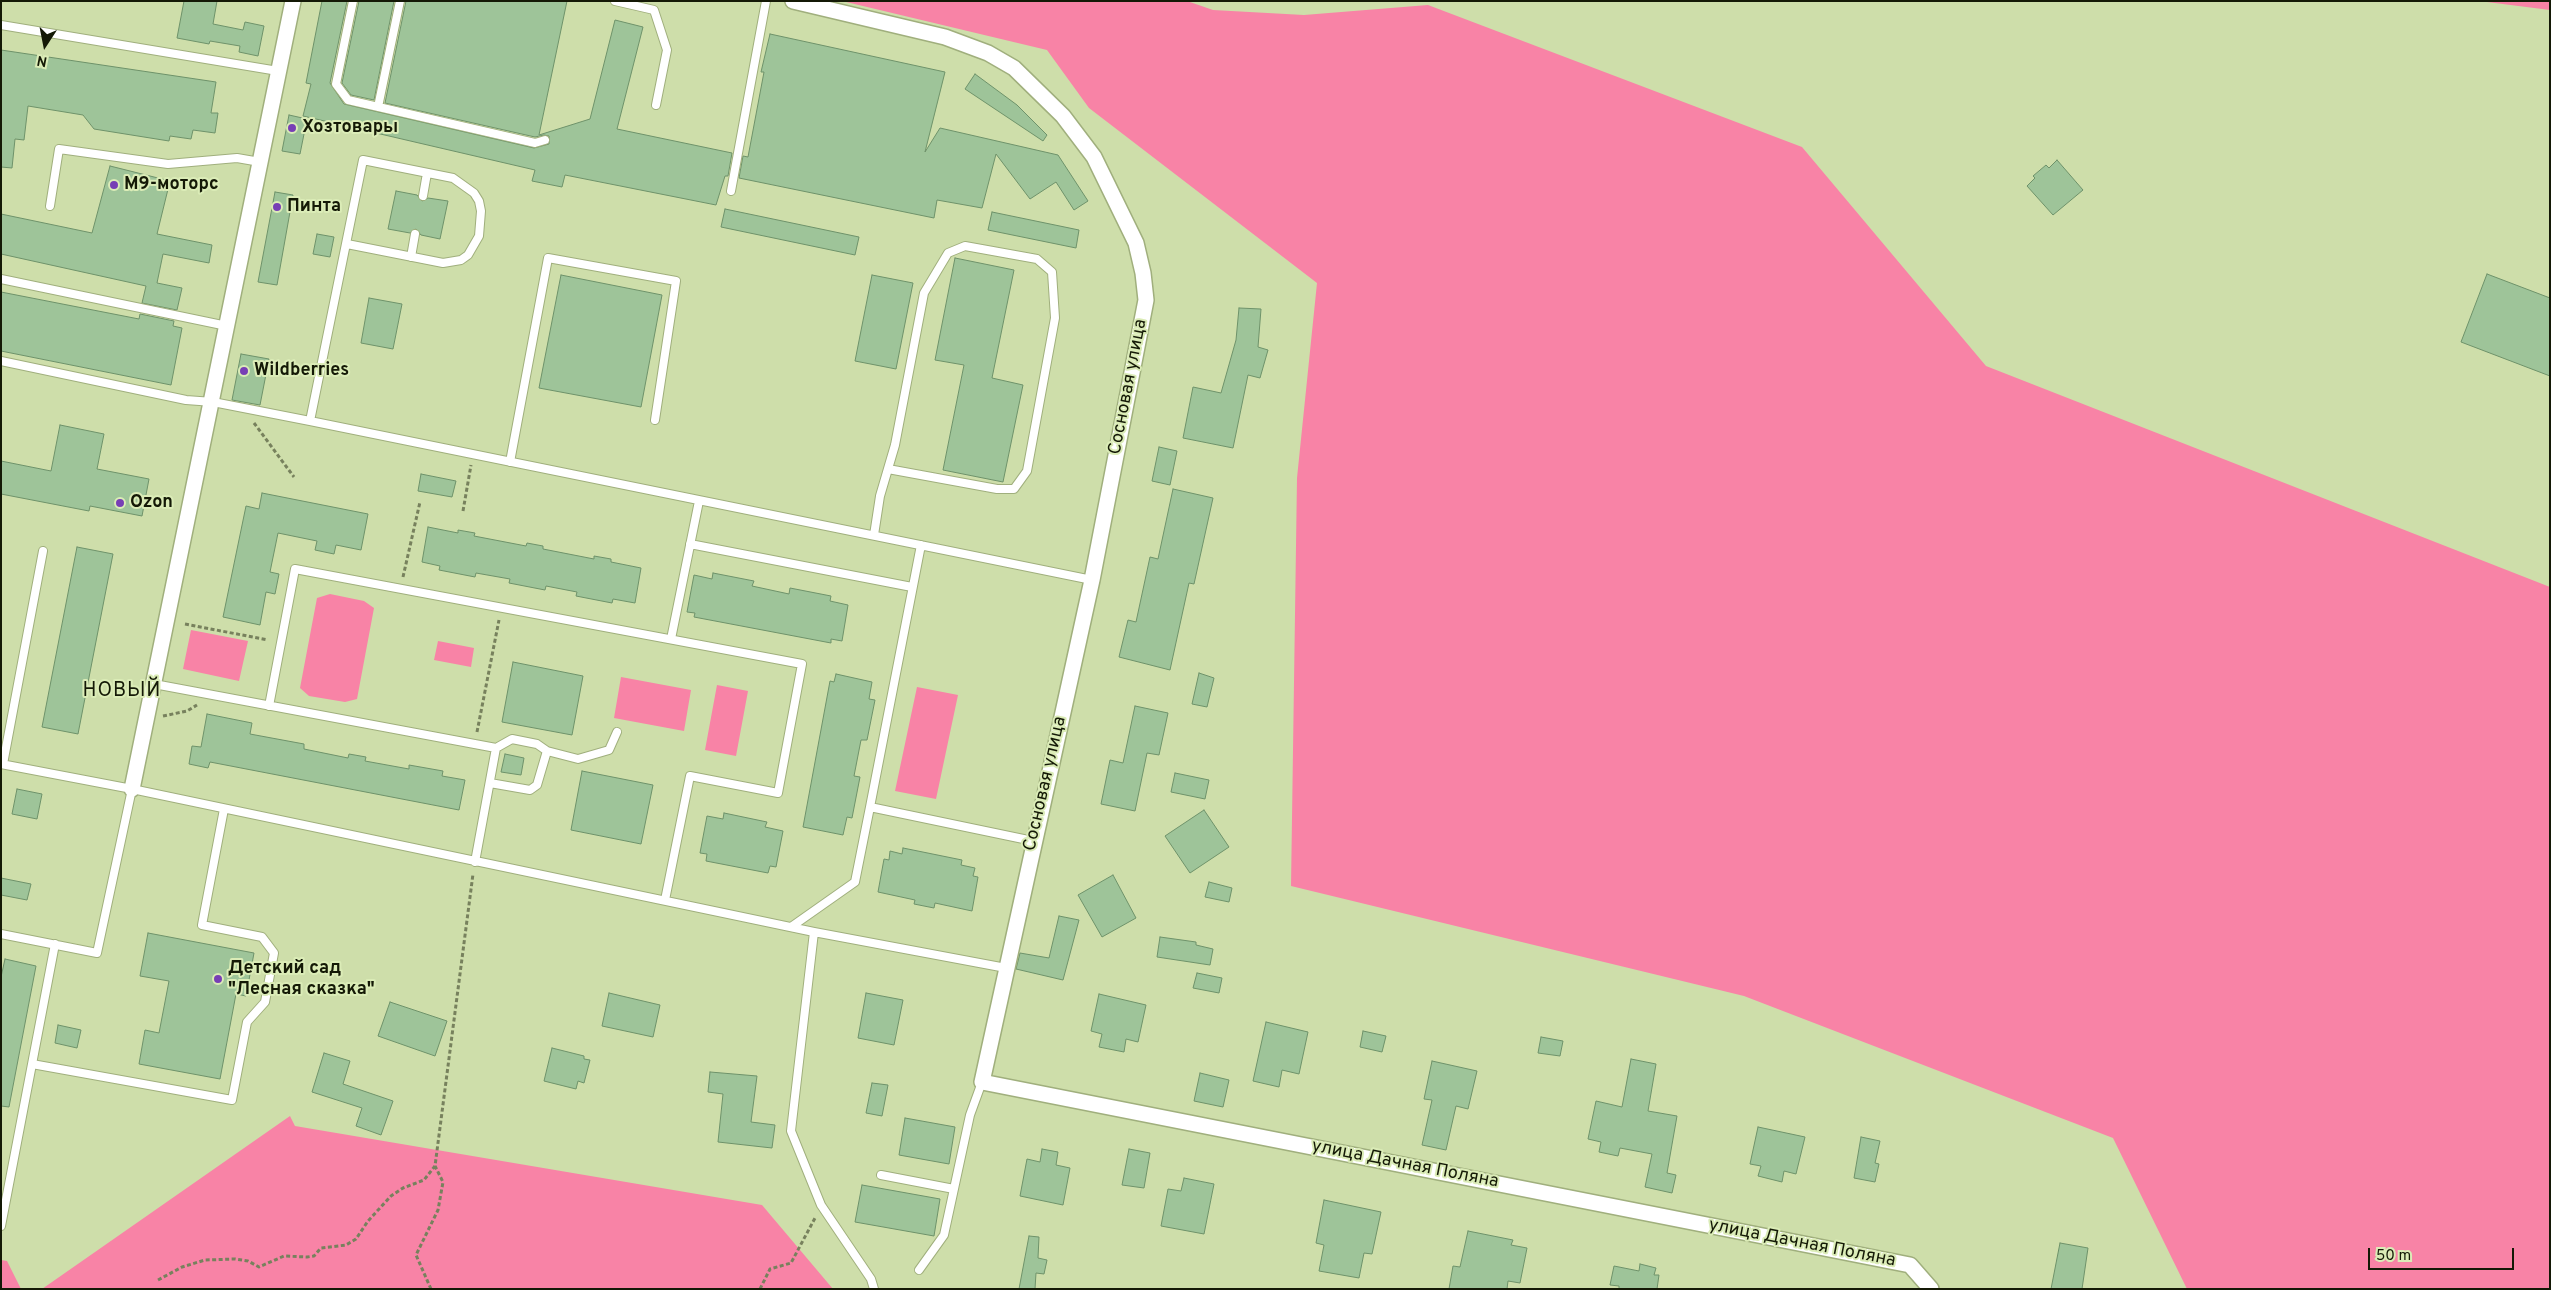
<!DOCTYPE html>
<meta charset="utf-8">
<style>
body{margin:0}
#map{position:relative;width:2551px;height:1290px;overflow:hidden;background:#cedeaa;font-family:Overpass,sans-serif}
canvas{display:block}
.frame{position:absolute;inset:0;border:2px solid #141906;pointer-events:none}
.north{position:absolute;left:20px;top:20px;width:50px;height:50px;-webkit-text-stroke:4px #dbecb7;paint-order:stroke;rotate:191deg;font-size:14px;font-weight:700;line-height:20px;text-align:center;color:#141906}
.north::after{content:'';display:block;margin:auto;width:18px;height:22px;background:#141906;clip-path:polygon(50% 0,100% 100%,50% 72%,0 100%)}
.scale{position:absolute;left:2368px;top:1248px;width:146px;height:22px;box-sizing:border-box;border:2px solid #141906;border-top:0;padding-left:6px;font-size:15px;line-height:18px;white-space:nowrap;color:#141906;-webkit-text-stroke:4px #dbecb7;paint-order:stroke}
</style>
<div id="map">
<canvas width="2551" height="1290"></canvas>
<div class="frame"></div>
<div class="north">N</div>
<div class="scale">50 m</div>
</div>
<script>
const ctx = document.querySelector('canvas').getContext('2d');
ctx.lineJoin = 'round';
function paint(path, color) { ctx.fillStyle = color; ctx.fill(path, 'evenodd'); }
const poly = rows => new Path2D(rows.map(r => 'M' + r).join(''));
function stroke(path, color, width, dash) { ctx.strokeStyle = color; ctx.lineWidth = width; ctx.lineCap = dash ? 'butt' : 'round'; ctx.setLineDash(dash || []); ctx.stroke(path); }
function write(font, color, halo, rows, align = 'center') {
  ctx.font = font + ' Overpass,sans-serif'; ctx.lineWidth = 4; ctx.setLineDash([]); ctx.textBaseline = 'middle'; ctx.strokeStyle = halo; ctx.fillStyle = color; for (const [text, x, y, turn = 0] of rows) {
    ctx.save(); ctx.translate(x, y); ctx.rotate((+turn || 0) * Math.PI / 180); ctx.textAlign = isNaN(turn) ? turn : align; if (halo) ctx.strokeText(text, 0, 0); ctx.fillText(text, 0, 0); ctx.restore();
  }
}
paint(poly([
 [842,1,1187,1,1213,10,1304,15,1428,5,1802,147,1986,366,2550,587,2550,1289,2187,1289,2113,1138,1744,996,1291,886,1297,478,1317,283,1089,108,1047,50],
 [2479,1,2550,1,2550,10],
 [330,594,364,601,374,608,357,699,345,702,309,696,300,688,317,598],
 [191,630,248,641,239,681,183,669],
 [438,641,474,648,471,667,434,660],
 [621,677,691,690,684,731,614,718],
 [717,685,748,691,736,756,705,750],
 [917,687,958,695,936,799,895,791],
 [290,1116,295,1126,762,1205,833,1289,42,1289],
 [1,1260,7,1261,21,1289,1,1289]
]), '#f883a6');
const building = poly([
 [184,1,217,1,213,24,243,30,245,22,264,26,258,56,239,52,240,46,210,41,209,44,177,38,184,1],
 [322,1,347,1,330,83,344,104,534,148,549,144,549,136,544,135,535,137,385,103,406,1,567,1,539,135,590,119,615,20,643,27,617,129,732,153,728,176,725,176,716,205,565,175,562,187,532,181,535,170,303,116,311,84,306,83,322,1],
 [359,1,394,1,374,100,351,95,342,83,359,1],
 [770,34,945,72,925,152,940,128,1058,155,1088,201,1074,210,1056,182,1030,199,996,154,982,208,937,200,934,218,739,178,743,156,748,157,764,72,761,72,770,34],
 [1,50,216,82,211,113,218,113,215,133,193,130,191,139,170,136,169,141,94,129,83,115,28,106,24,140,15,139,12,168,1,167,1,50],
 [975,74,1017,105,1047,135,1043,141,965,89,975,74],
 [289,115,307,119,300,154,282,151,289,115],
 [2057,160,2083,190,2053,215,2027,186,2035,178,2033,176,2046,165,2049,168,2057,160],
 [110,166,170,181,157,234,212,245,209,263,163,254,157,283,182,288,177,310,142,303,146,286,1,254,1,214,92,233,110,166],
 [396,191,417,195,422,201,428,198,448,201,440,239,421,235,416,229,410,233,388,229,396,191],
 [275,192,293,195,277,285,258,282,275,192],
 [725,209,859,237,855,255,721,227,725,209],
 [992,212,1079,230,1076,248,988,230,992,212],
 [317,234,334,237,330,257,313,254,317,234],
 [955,258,1014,270,992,378,1023,385,1003,482,943,470,964,365,935,360,955,258],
 [2487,274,2550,298,2550,376,2461,342,2487,274],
 [561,275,662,295,641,407,539,388,561,275],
 [872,275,913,283,896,369,855,361,872,275],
 [1,292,139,319,140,314,174,321,173,326,182,328,171,385,1,351,1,292],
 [369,298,402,304,393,349,361,343,369,298],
 [1239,308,1261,309,1258,347,1268,350,1260,378,1248,375,1233,448,1183,438,1193,387,1221,393,1236,340,1239,308],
 [241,354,269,359,260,405,232,400,241,354],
 [60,425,104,434,97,469,149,479,142,516,90,506,89,511,1,494,1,461,51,471,60,425],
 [1159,447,1177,451,1170,485,1152,481,1159,447],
 [421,474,456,481,452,497,418,491,421,474],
 [1173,489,1213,498,1194,584,1189,583,1170,670,1119,657,1128,620,1136,622,1150,557,1158,559,1173,489],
 [262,493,368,514,361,550,336,545,334,554,315,550,317,541,278,533,270,572,279,574,275,594,266,592,260,625,223,617,246,506,259,509,262,493],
 [428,527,458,533,458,530,475,533,474,536,526,546,527,543,543,546,543,549,594,559,594,556,611,559,611,562,641,568,635,603,613,599,612,603,576,596,577,592,546,586,545,590,509,583,510,579,476,573,475,577,439,570,440,566,422,562,428,527],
 [77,547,113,554,78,734,42,727,77,547],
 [713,573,754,581,752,586,789,594,790,588,831,596,830,601,848,605,842,641,831,639,831,643,694,617,695,613,687,612,694,575,712,579,713,573],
 [513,662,583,676,572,735,502,722,513,662],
 [1199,673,1214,678,1207,707,1192,704,1199,673],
 [836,674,872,682,869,699,875,700,867,740,861,740,854,776,860,777,852,818,847,817,843,835,803,827,830,681,834,682,836,674],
 [1135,706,1168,713,1159,755,1147,753,1135,811,1101,804,1110,760,1123,763,1135,706],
 [207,714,252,723,250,734,304,744,304,749,348,758,349,754,366,757,365,761,409,769,409,765,443,771,442,776,465,780,459,810,210,762,208,768,189,764,192,746,201,747,207,714],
 [505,754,524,758,521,775,501,772,505,754],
 [582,771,653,785,641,844,571,830,582,771],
 [1175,773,1209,780,1205,799,1171,792,1175,773],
 [17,789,42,794,37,819,12,814,17,789],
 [1204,810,1229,847,1190,873,1165,836,1204,810],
 [724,813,767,822,765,827,783,831,776,867,770,866,768,873,706,861,707,854,700,853,707,816,723,819,724,813],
 [903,848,962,860,961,865,975,868,973,876,978,877,972,911,935,903,934,908,914,904,915,900,878,892,884,859,889,860,890,851,902,854,903,848],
 [1113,875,1136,918,1102,937,1078,895,1113,875],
 [1,878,31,884,27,900,1,895,1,878],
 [1209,882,1232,888,1229,902,1205,897,1209,882],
 [1059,916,1079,920,1063,980,1016,969,1020,953,1049,958,1059,916],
 [148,933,254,953,246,996,236,994,220,1079,139,1064,145,1030,159,1033,169,981,140,976,148,933],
 [1160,937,1196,942,1196,945,1213,949,1210,965,1157,957,1160,937],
 [5,959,36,966,9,1107,1,1106,1,977,5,959],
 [1197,973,1222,978,1219,993,1193,988,1197,973],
 [609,993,660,1005,653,1037,602,1026,609,993],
 [866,993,903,1000,894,1045,858,1038,866,993],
 [1099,994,1146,1005,1138,1042,1126,1039,1124,1052,1099,1047,1102,1034,1091,1031,1099,994],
 [390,1002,447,1021,435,1056,378,1036,390,1002],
 [1266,1022,1308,1032,1299,1074,1282,1070,1279,1087,1253,1081,1266,1022],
 [58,1025,81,1030,77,1048,55,1043,58,1025],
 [1363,1031,1386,1036,1382,1052,1360,1047,1363,1031],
 [1541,1037,1563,1041,1560,1056,1538,1053,1541,1037],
 [552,1048,584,1056,584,1059,590,1060,584,1083,578,1081,576,1089,544,1081,552,1048],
 [324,1053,350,1061,343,1084,393,1101,381,1135,356,1126,362,1108,312,1092,324,1053],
 [1631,1059,1656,1064,1648,1111,1677,1116,1667,1173,1676,1175,1672,1193,1645,1187,1652,1154,1620,1148,1618,1156,1599,1152,1601,1142,1588,1139,1596,1101,1622,1107,1631,1059],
 [1432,1061,1477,1071,1468,1109,1456,1106,1446,1150,1422,1145,1432,1100,1424,1099,1432,1061],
 [710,1072,757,1076,751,1122,775,1125,772,1148,718,1142,723,1094,708,1092,710,1072],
 [1200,1073,1229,1080,1223,1107,1194,1101,1200,1073],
 [872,1083,888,1085,882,1116,866,1113,872,1083],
 [905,1118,955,1127,949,1164,899,1155,905,1118],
 [1758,1127,1805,1137,1796,1174,1784,1171,1782,1182,1758,1176,1761,1166,1750,1164,1758,1127],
 [1861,1137,1880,1141,1875,1163,1879,1164,1875,1182,1854,1178,1861,1137],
 [1042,1149,1058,1152,1056,1165,1070,1168,1063,1205,1020,1196,1027,1159,1040,1162,1042,1149],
 [1129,1149,1150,1153,1144,1188,1122,1185,1129,1149],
 [1184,1178,1214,1184,1204,1234,1161,1226,1168,1189,1181,1191,1184,1178],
 [862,1185,940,1199,934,1236,855,1222,862,1185],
 [1324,1200,1381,1212,1372,1254,1364,1253,1359,1278,1319,1271,1324,1245,1316,1243,1324,1200],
 [1468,1231,1513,1240,1511,1245,1527,1248,1520,1283,1508,1281,1507,1289,1449,1289,1453,1266,1460,1267,1468,1231],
 [1029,1236,1039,1237,1038,1258,1047,1260,1044,1274,1036,1273,1035,1289,1019,1289,1029,1236],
 [2060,1243,2088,1248,2082,1289,2051,1289,2060,1243],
 [1640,1264,1656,1268,1654,1275,1659,1275,1657,1289,1619,1289,1619,1286,1610,1285,1614,1266,1639,1271,1640,1264]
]);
paint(building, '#9ec499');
stroke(building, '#6e926a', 1);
const lane = poly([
 [353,1,336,84,348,100,535,143,545,140],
 [615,1,654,10,667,50,656,105],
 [1,25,278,71],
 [378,107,400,1],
 [731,191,766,1],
 [423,196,427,173],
 [50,206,59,149,168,164,237,158,260,162],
 [411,257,415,234],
 [1,279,227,326],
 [1,361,186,400,213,402,310,421,1092,580],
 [310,421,363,160,453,178,474,193,479,201,481,211,479,236,468,255,461,260,443,263,347,244],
 [510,462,548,258,676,281,655,420],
 [874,535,880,496,895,445,924,293,948,253,965,246,1037,259,1052,272,1055,318,1027,471,1014,489,997,489,888,469],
 [690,544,912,587],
 [921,545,870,807,1033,841],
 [671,639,699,501],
 [154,684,496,748,475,862],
 [269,706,295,569,802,664,778,793,690,776,665,900],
 [496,748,512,739,537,744,547,751,578,759,609,750,617,732],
 [1,764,132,789,814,932,1006,968],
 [3,764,43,551],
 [490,783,530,790,537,785,547,751],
 [791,927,855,882,870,807],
 [814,932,791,1131,821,1205,871,1279,874,1289],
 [1,934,97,953,132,789],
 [32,1064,232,1100,247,1022,265,1002,274,953,262,937,202,925,224,809],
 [881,1175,954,1189],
 [1,1226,55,944],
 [919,1270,944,1235,970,1115,982,1082]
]);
const street = poly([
 [793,1,945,37,988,53,1014,68,1063,116,1094,157,1136,243,1143,273,1146,300,1092,580,982,1082,1910,1265,1931,1289],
 [132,789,293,1]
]);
stroke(lane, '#a0af7d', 10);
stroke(street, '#a0af7d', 18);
stroke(poly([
 [254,423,294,477],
 [463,511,471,465],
 [403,577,420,502],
 [185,624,268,640],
 [163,716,187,711,197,705],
 [477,732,499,620],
 [158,1280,182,1267,205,1260,235,1259,248,1261,259,1267,284,1256,307,1257,314,1256,321,1248,346,1245,356,1239,368,1221,391,1196,403,1188,424,1180,435,1166,473,874],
 [431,1289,416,1255,438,1210,443,1182,435,1166],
 [760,1289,770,1269,791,1263,815,1218]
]), '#77815d', 3, [4, 2.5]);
stroke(lane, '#fff', 8);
stroke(street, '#fff', 15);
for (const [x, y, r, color] of [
 [292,128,5,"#773fb5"],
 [114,185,5,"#773fb5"],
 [277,207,5,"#773fb5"],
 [244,371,5,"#773fb5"],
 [120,503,5,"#773fb5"],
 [218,979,5,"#773fb5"]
]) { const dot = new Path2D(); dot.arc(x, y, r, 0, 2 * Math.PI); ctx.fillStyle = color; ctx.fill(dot); stroke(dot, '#dbecb7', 2); }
write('bold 18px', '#141906', '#dbecb7', [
 ["Хозтовары",302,128],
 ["М9-моторс",124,185],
 ["Пинта",287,207],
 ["Wildberries",254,371],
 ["Ozon",130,503],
 ["Детский сад",228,969],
 ["\"Лесная сказка\"",228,990]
], 'left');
write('18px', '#141906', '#dbecb7', [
 ["Сосновая улица",1129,387,-79],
 ["Сосновая улица",1046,784,-77],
 ["улица Дачная Поляна",1405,1165,11],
 ["улица Дачная Поляна",1802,1244,11]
]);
ctx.letterSpacing = '1px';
write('20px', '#141906', '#dbecb7', [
 ["НОВЫЙ",122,692]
]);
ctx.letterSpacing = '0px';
</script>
